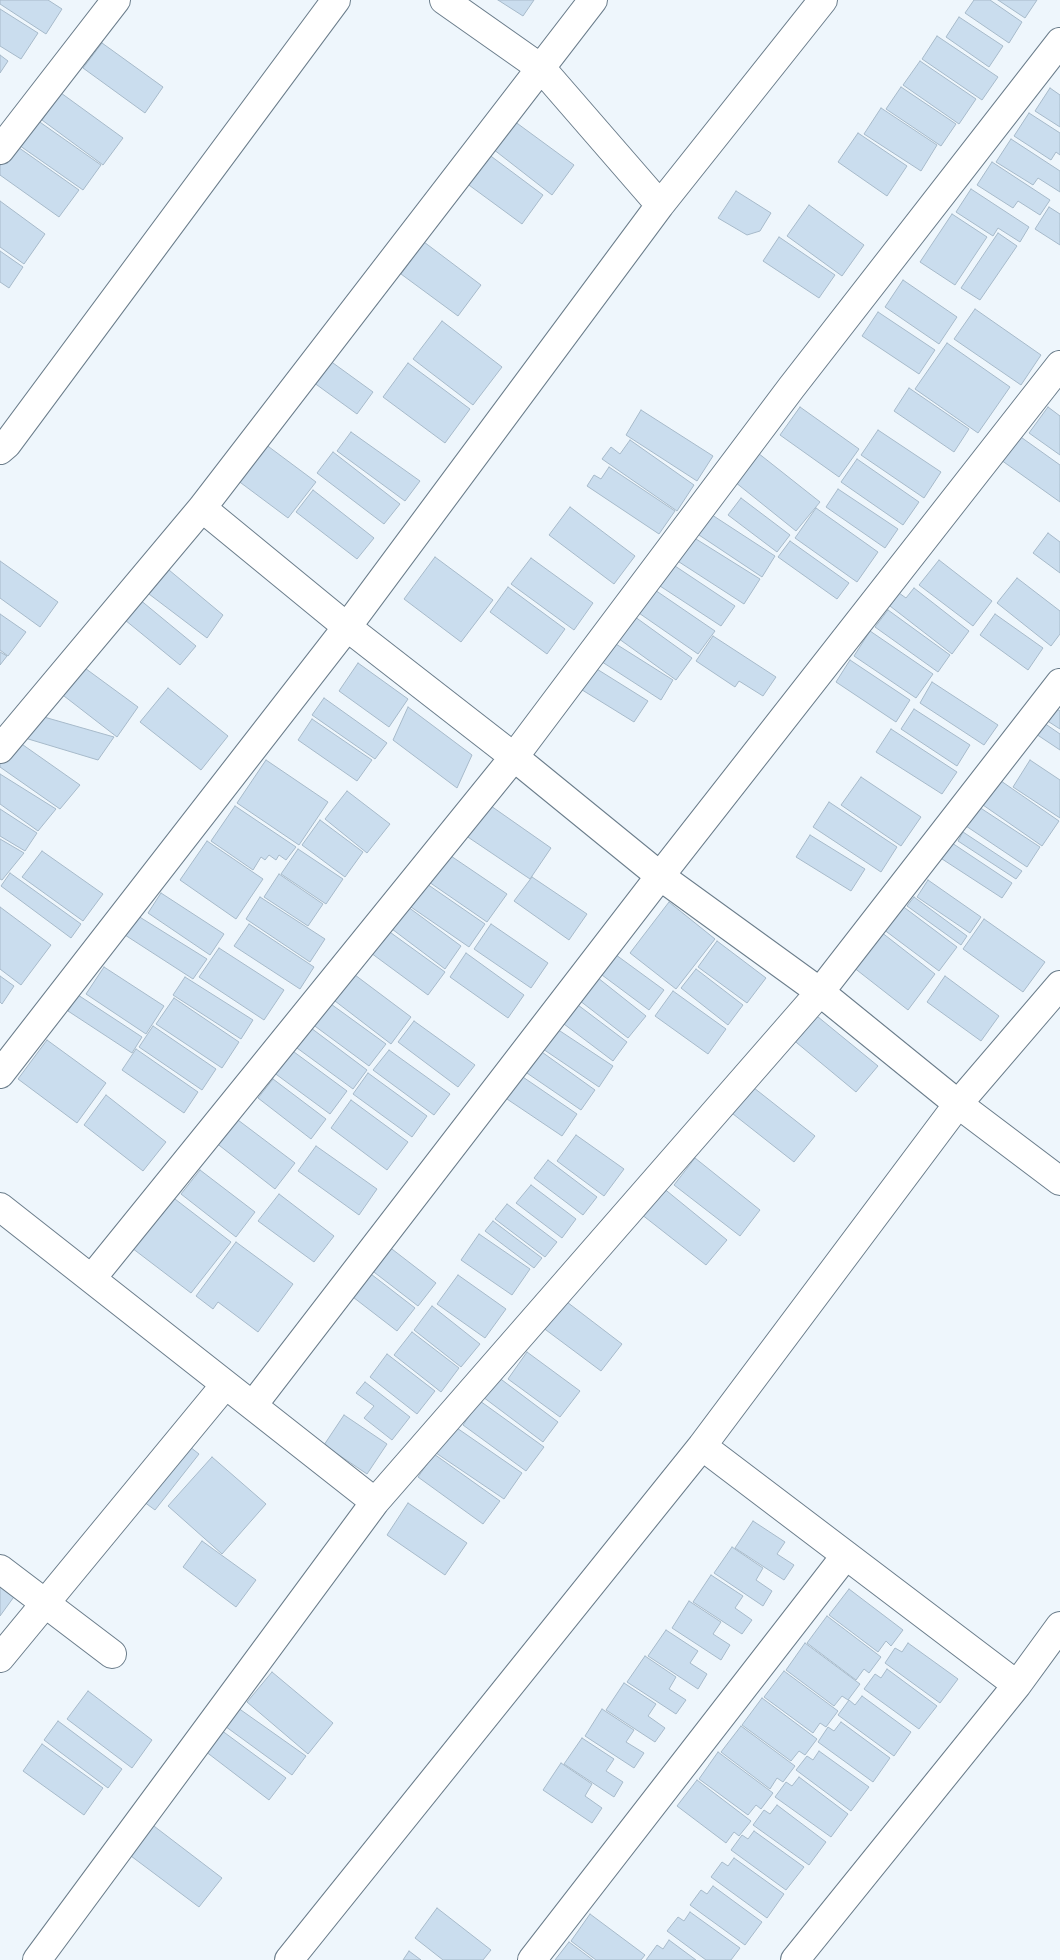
<!DOCTYPE html>
<style>
body{margin:0}
canvas{display:block;background:#eef6fc}
</style>
<canvas width="1060" height="1960"></canvas>
<script>
const ctx = document.querySelector('canvas').getContext('2d');
ctx.lineJoin = 'round';
function paint(path, color) { ctx.fillStyle = color; ctx.fill(path, 'evenodd'); }
const poly = rows => new Path2D(rows.map(r => 'M' + r).join(''));
function stroke(path, color, width, dash) { ctx.strokeStyle = color; ctx.lineWidth = width; ctx.lineCap = dash ? 'butt' : 'round'; ctx.setLineDash(dash || []); ctx.stroke(path); }
const building = poly([
 [0,0,48,0,62,9,46,34,0,4,0,0],
 [498,0,534,0,523,16,498,0],
 [974,0,990,0,1022,22,1009,43,965,13,974,0],
 [998,0,1037,0,1025,18,998,0],
 [0,9,38,33,21,59,0,46,0,9],
 [959,17,1003,46,989,67,946,37,959,17],
 [937,36,998,77,982,100,922,59,937,36],
 [102,43,163,87,145,113,83,68,102,43],
 [0,55,8,61,0,73,0,55],
 [920,61,976,99,959,124,903,85,920,61],
 [901,87,956,124,941,146,886,109,901,87],
 [1050,88,1060,95,1060,127,1035,111,1050,88],
 [61,93,123,138,103,165,42,120,61,93],
 [881,108,937,145,921,171,864,134,881,108],
 [1029,113,1060,133,1060,155,1056,152,1051,160,1014,136,1029,113],
 [34,118,101,165,83,190,16,143,34,118],
 [514,121,574,165,552,195,493,149,514,121],
 [858,133,907,166,887,196,838,162,858,133],
 [1011,139,1060,171,1060,192,1038,178,1033,185,996,162,1011,139],
 [15,145,79,190,59,217,0,175,0,166,15,145],
 [480,148,543,195,522,224,458,177,480,148],
 [992,162,1050,200,1040,215,1018,201,1013,208,977,185,992,162],
 [971,189,1029,227,1020,242,998,228,993,236,956,212,971,189],
 [736,191,771,213,760,231,747,235,718,218,736,191],
 [0,201,45,234,24,264,0,247,0,201],
 [809,205,864,245,842,276,787,236,809,205],
 [1049,207,1060,214,1060,245,1035,229,1049,207],
 [952,214,987,237,955,285,920,262,952,214],
 [998,233,1017,246,980,300,961,288,998,233],
 [779,237,835,275,819,298,763,261,779,237],
 [424,242,481,285,458,316,401,274,424,242],
 [0,251,23,267,9,288,0,282,0,251],
 [903,280,957,317,939,344,885,307,903,280],
 [975,309,1041,355,1021,385,954,339,975,309],
 [878,312,935,350,919,374,862,336,878,312],
 [442,321,502,367,473,405,413,359,442,321],
 [947,343,1010,387,978,433,915,389,947,343],
 [322,355,373,392,357,414,306,377,322,355],
 [408,363,470,409,445,443,383,397,408,363],
 [909,388,969,429,954,452,894,411,909,388],
 [800,407,859,449,839,477,780,435,800,407],
 [1048,407,1060,416,1060,455,1029,433,1048,407],
 [641,410,713,456,697,481,626,435,641,410],
 [878,430,941,472,924,498,861,455,878,430],
 [351,432,420,481,405,501,337,451,351,432],
 [1018,435,1060,465,1060,502,1001,460,1018,435],
 [630,440,694,485,677,511,602,459,611,447,620,454,630,440],
 [261,441,316,482,288,518,233,477,261,441],
 [333,452,400,504,384,524,317,473,333,452],
 [758,453,820,502,796,531,735,482,758,453],
 [857,459,919,502,903,525,841,482,857,459],
 [609,467,675,511,659,534,587,486,594,475,601,479,609,467],
 [838,489,898,529,885,548,826,507,838,489],
 [313,490,374,538,357,559,296,512,313,490],
 [741,498,790,535,777,552,728,515,741,498],
 [570,507,635,556,614,584,549,535,570,507],
 [816,508,878,552,857,582,795,538,816,508],
 [706,511,775,556,762,577,693,531,706,511],
 [1048,533,1060,542,1060,573,1033,553,1048,533],
 [688,534,760,579,744,604,673,558,688,534],
 [790,541,849,583,837,599,778,557,790,541],
 [435,557,493,600,461,642,404,599,435,557],
 [531,558,593,603,574,630,511,584,531,558],
 [939,560,992,601,973,626,919,585,939,560],
 [0,561,58,602,40,627,0,598,0,561],
 [675,566,735,606,721,626,660,586,675,566],
 [169,570,223,615,207,638,149,594,169,570],
 [1017,578,1060,611,1060,634,1051,646,997,603,1017,578],
 [508,587,565,629,547,654,490,612,508,587],
 [652,588,715,631,698,654,636,611,652,588],
 [914,588,969,631,952,654,890,606,899,593,906,598,914,588],
 [139,599,196,646,180,665,125,620,139,599],
 [888,610,950,655,938,672,875,627,888,610],
 [0,614,26,632,8,656,0,650,0,614],
 [631,614,692,658,676,680,615,636,631,614],
 [995,614,1043,648,1028,670,980,635,995,614],
 [870,631,933,674,916,698,854,656,870,631],
 [713,636,776,677,763,696,739,681,735,687,696,661,713,636],
 [608,639,673,680,661,700,596,658,608,639],
 [0,652,7,656,0,665,0,652],
 [850,660,910,700,896,722,836,682,850,660],
 [78,663,138,707,117,737,55,689,78,663],
 [358,663,408,699,389,727,339,691,358,663],
 [592,666,648,701,634,722,579,688,592,666],
 [932,682,998,725,984,745,920,703,932,682],
 [168,688,228,736,201,770,140,722,168,688],
 [324,698,387,743,375,759,312,715,324,698],
 [408,707,472,755,457,788,393,740,408,707],
 [1054,707,1060,711,1060,729,1046,720,1054,707],
 [914,709,970,745,957,766,901,729,914,709],
 [30,713,114,737,98,760,15,735,30,713],
 [312,719,372,760,357,781,298,740,312,719],
 [1044,723,1060,734,1060,750,1036,734,1044,723],
 [891,729,957,772,942,794,876,752,891,729],
 [16,740,80,785,60,809,0,767,0,761,16,740],
 [266,760,328,802,299,845,237,803,266,760],
 [1030,760,1060,780,1060,818,1013,787,1030,760],
 [0,774,56,809,38,831,0,804,0,774],
 [861,777,921,817,901,846,841,805,861,777],
 [1001,781,1059,821,1042,846,983,805,1001,781],
 [347,791,390,824,367,853,325,819,347,791],
 [481,799,551,848,530,879,459,831,481,799],
 [829,802,897,847,881,872,813,827,829,802],
 [235,806,296,847,286,860,279,855,276,860,269,855,265,860,261,857,253,870,211,841,235,806],
 [979,807,1040,847,1027,867,966,826,979,807],
 [0,809,37,833,25,851,0,836,0,809],
 [320,820,363,852,345,877,302,845,320,820],
 [963,832,1022,871,1016,879,958,841,963,832],
 [810,835,865,869,851,891,796,857,810,835],
 [0,839,24,853,2,880,0,879,0,839],
 [207,841,263,879,236,919,180,880,207,841],
 [949,841,1012,883,1002,898,939,857,949,841],
 [298,849,343,879,326,904,281,874,298,849],
 [42,851,103,894,83,921,22,877,42,851],
 [448,854,507,894,487,922,429,882,448,854],
 [10,873,81,924,71,938,1,886,10,873],
 [279,874,323,904,308,926,264,897,279,874],
 [532,877,587,914,569,940,514,901,532,877],
 [928,880,981,917,970,933,917,897,928,880],
 [427,884,485,924,469,947,411,907,427,884],
 [161,893,224,934,210,955,148,913,161,893],
 [260,897,325,939,310,962,246,919,260,897],
 [914,897,967,936,961,945,907,906,914,897],
 [669,902,715,939,676,989,630,953,669,902],
 [404,904,461,946,445,969,388,926,404,904],
 [901,905,957,947,939,971,883,929,901,905],
 [0,907,51,945,21,985,0,969,0,907],
 [138,916,207,959,193,979,125,935,138,916],
 [984,919,1045,962,1023,992,963,949,984,919],
 [249,924,314,967,300,989,234,946,249,924],
 [491,924,548,963,531,988,474,949,491,924],
 [387,930,445,972,428,995,371,953,387,930],
 [881,932,935,974,908,1010,853,967,881,932],
 [717,941,766,978,747,1003,698,967,717,941],
 [219,948,284,990,264,1020,199,977,219,948],
 [612,952,664,990,649,1010,598,972,612,952],
 [466,953,524,995,508,1018,450,977,466,953],
 [104,967,164,1006,146,1034,86,994,104,967],
 [696,969,743,1005,728,1025,681,988,696,969],
 [593,974,646,1016,628,1038,575,997,593,974],
 [355,975,411,1017,391,1044,335,1001,355,975],
 [0,976,14,986,2,1004,0,1002,0,976],
 [945,976,999,1016,981,1041,927,1002,945,976],
 [185,977,253,1020,241,1039,173,995,185,977],
 [673,991,726,1029,708,1054,655,1016,673,991],
 [78,995,142,1037,132,1053,68,1011,78,995],
 [174,998,239,1042,222,1068,156,1024,174,998],
 [324,999,386,1044,369,1066,308,1021,324,999],
 [574,1002,627,1042,613,1061,560,1021,574,1002],
 [812,1012,878,1066,856,1092,791,1038,812,1012],
 [414,1021,475,1065,458,1087,398,1042,414,1021],
 [153,1026,216,1069,202,1090,139,1047,153,1026],
 [311,1028,367,1070,353,1089,297,1048,311,1028],
 [557,1029,613,1066,599,1087,543,1049,557,1029],
 [47,1040,106,1083,77,1123,18,1079,47,1040],
 [136,1049,198,1092,184,1113,122,1070,136,1049],
 [290,1049,347,1091,330,1114,273,1072,290,1049],
 [389,1050,450,1094,434,1115,373,1070,389,1050],
 [539,1050,595,1090,581,1110,524,1071,539,1050],
 [368,1073,427,1116,412,1137,353,1094,368,1073],
 [517,1073,577,1114,562,1136,501,1095,517,1073],
 [273,1079,326,1119,311,1139,258,1098,273,1079],
 [749,1084,815,1136,794,1162,728,1110,749,1084],
 [106,1095,166,1142,143,1171,84,1125,106,1095],
 [351,1100,408,1142,387,1170,331,1128,351,1100],
 [234,1117,295,1163,275,1189,215,1142,234,1117],
 [576,1135,624,1169,604,1196,557,1161,576,1135],
 [316,1146,377,1189,359,1215,298,1171,316,1146],
 [695,1158,760,1210,740,1236,674,1185,695,1158],
 [548,1160,597,1197,583,1215,534,1178,548,1160],
 [200,1170,255,1212,236,1237,181,1194,200,1170],
 [531,1185,576,1219,562,1238,516,1203,531,1185],
 [662,1187,727,1240,706,1265,641,1214,662,1187],
 [279,1194,334,1236,314,1262,258,1221,279,1194],
 [171,1196,231,1242,191,1293,132,1248,171,1196],
 [507,1204,557,1242,545,1257,495,1219,507,1204],
 [493,1221,542,1258,534,1268,485,1231,493,1221],
 [479,1234,530,1269,512,1295,461,1260,479,1234],
 [236,1242,293,1284,258,1332,218,1302,213,1309,196,1296,236,1242],
 [388,1246,436,1283,418,1306,370,1269,388,1246],
 [367,1271,415,1308,397,1331,349,1294,367,1271],
 [458,1275,506,1309,485,1338,437,1304,458,1275],
 [563,1299,622,1344,601,1371,542,1327,563,1299],
 [432,1306,480,1344,461,1367,414,1330,432,1306],
 [412,1332,459,1368,441,1392,394,1355,412,1332],
 [527,1352,580,1391,560,1417,508,1379,527,1352],
 [387,1354,435,1391,417,1414,370,1377,387,1354],
 [498,1377,558,1422,543,1442,483,1397,498,1377],
 [365,1382,410,1417,392,1440,364,1418,374,1406,356,1393,365,1382],
 [480,1401,544,1447,526,1471,463,1425,480,1401],
 [344,1415,387,1444,367,1474,324,1445,344,1415],
 [454,1426,522,1473,504,1499,436,1453,454,1426],
 [185,1443,199,1454,155,1510,140,1499,185,1443],
 [434,1454,500,1501,483,1524,418,1477,434,1454],
 [212,1457,266,1504,222,1554,168,1506,212,1457],
 [408,1503,467,1543,445,1575,387,1535,408,1503],
 [753,1521,785,1542,777,1554,794,1565,784,1580,735,1548,753,1521],
 [202,1541,256,1580,236,1607,183,1567,202,1541],
 [732,1547,763,1568,756,1580,772,1591,763,1606,714,1573,732,1547],
 [711,1575,743,1596,735,1608,752,1620,742,1634,693,1602,711,1575],
 [0,1583,16,1594,0,1616,0,1583],
 [849,1589,903,1630,891,1646,886,1641,878,1652,829,1615,849,1589],
 [689,1601,721,1622,713,1634,730,1645,721,1660,672,1628,689,1601],
 [827,1616,881,1657,869,1673,864,1669,856,1680,807,1643,827,1616],
 [666,1630,698,1651,690,1663,707,1674,698,1689,648,1656,666,1630],
 [805,1643,860,1684,848,1700,842,1696,834,1706,786,1670,805,1643],
 [908,1643,958,1679,940,1703,885,1663,895,1648,902,1652,908,1643],
 [645,1656,676,1677,669,1689,686,1700,676,1714,627,1682,645,1656],
 [887,1669,937,1706,919,1729,864,1689,875,1674,881,1678,887,1669],
 [784,1671,838,1711,826,1727,820,1723,813,1733,764,1697,784,1671],
 [272,1672,333,1723,308,1754,247,1702,272,1672],
 [624,1683,656,1704,648,1716,665,1728,655,1742,606,1710,624,1683],
 [88,1691,152,1740,132,1768,67,1719,88,1691],
 [862,1696,911,1732,894,1756,838,1715,849,1700,855,1705,862,1696],
 [762,1698,817,1739,805,1755,799,1751,791,1761,742,1725,762,1698],
 [231,1703,306,1756,292,1775,218,1721,231,1703],
 [602,1709,634,1730,626,1742,644,1753,634,1768,585,1736,602,1709],
 [58,1721,122,1769,108,1788,44,1740,58,1721],
 [841,1722,890,1758,873,1782,818,1742,828,1727,834,1731,841,1722],
 [741,1726,795,1766,783,1782,777,1778,770,1789,721,1752,741,1726],
 [221,1730,286,1778,269,1800,205,1751,221,1730],
 [582,1738,614,1759,606,1771,623,1782,614,1797,564,1764,582,1738],
 [42,1744,103,1788,84,1815,23,1771,42,1744],
 [819,1751,869,1787,851,1811,796,1770,807,1756,813,1760,819,1751],
 [718,1752,773,1793,761,1809,756,1805,748,1815,699,1779,718,1752],
 [561,1763,592,1784,585,1796,602,1808,592,1823,543,1790,561,1763],
 [799,1777,848,1814,831,1837,775,1797,786,1782,792,1786,799,1777],
 [697,1780,751,1821,739,1836,734,1832,726,1843,677,1806,697,1780],
 [777,1805,826,1842,809,1865,753,1825,764,1810,770,1814,777,1805],
 [146,1820,222,1878,199,1907,123,1850,146,1820],
 [754,1831,804,1867,786,1890,731,1850,742,1835,748,1839,754,1831],
 [734,1858,784,1894,767,1918,711,1877,722,1862,728,1866,734,1858],
 [713,1886,762,1922,745,1945,690,1905,701,1890,707,1894,713,1886],
 [437,1908,491,1950,483,1960,443,1960,415,1938,437,1908],
 [690,1912,740,1948,731,1960,706,1960,667,1931,678,1917,684,1921,690,1912],
 [590,1914,645,1955,641,1960,596,1960,571,1941,590,1914],
 [669,1940,696,1960,646,1960,657,1945,663,1949,669,1940],
 [569,1942,593,1960,555,1960,569,1942],
 [409,1951,421,1960,403,1960,409,1951]
]);
paint(building, '#caddee');
stroke(building, '#a7baca', 1);
const minor = poly([
 [444,0,542,69,660,205],
 [0,150,116,0],
 [0,450,7,444,336,0],
 [202,508,347,627,514,757,660,876,820,992,958,1104,1060,1181],
 [0,749,202,508,593,0],
 [0,1074,347,627,660,205,823,0],
 [0,1207,375,1502],
 [92,1278,514,757,791,388,1060,42],
 [253,1405,660,876,1060,365],
 [702,1446,1017,1685,1060,1626],
 [0,1569,112,1654],
 [0,1658,225,1385],
 [37,1960,375,1502,820,992,1060,683],
 [289,1960,702,1446,958,1104,1060,985],
 [532,1960,846,1555],
 [795,1960,1017,1685]
]);
stroke(minor, '#6b7d8b', 30);
stroke(minor, '#fff', 28);
</script>
